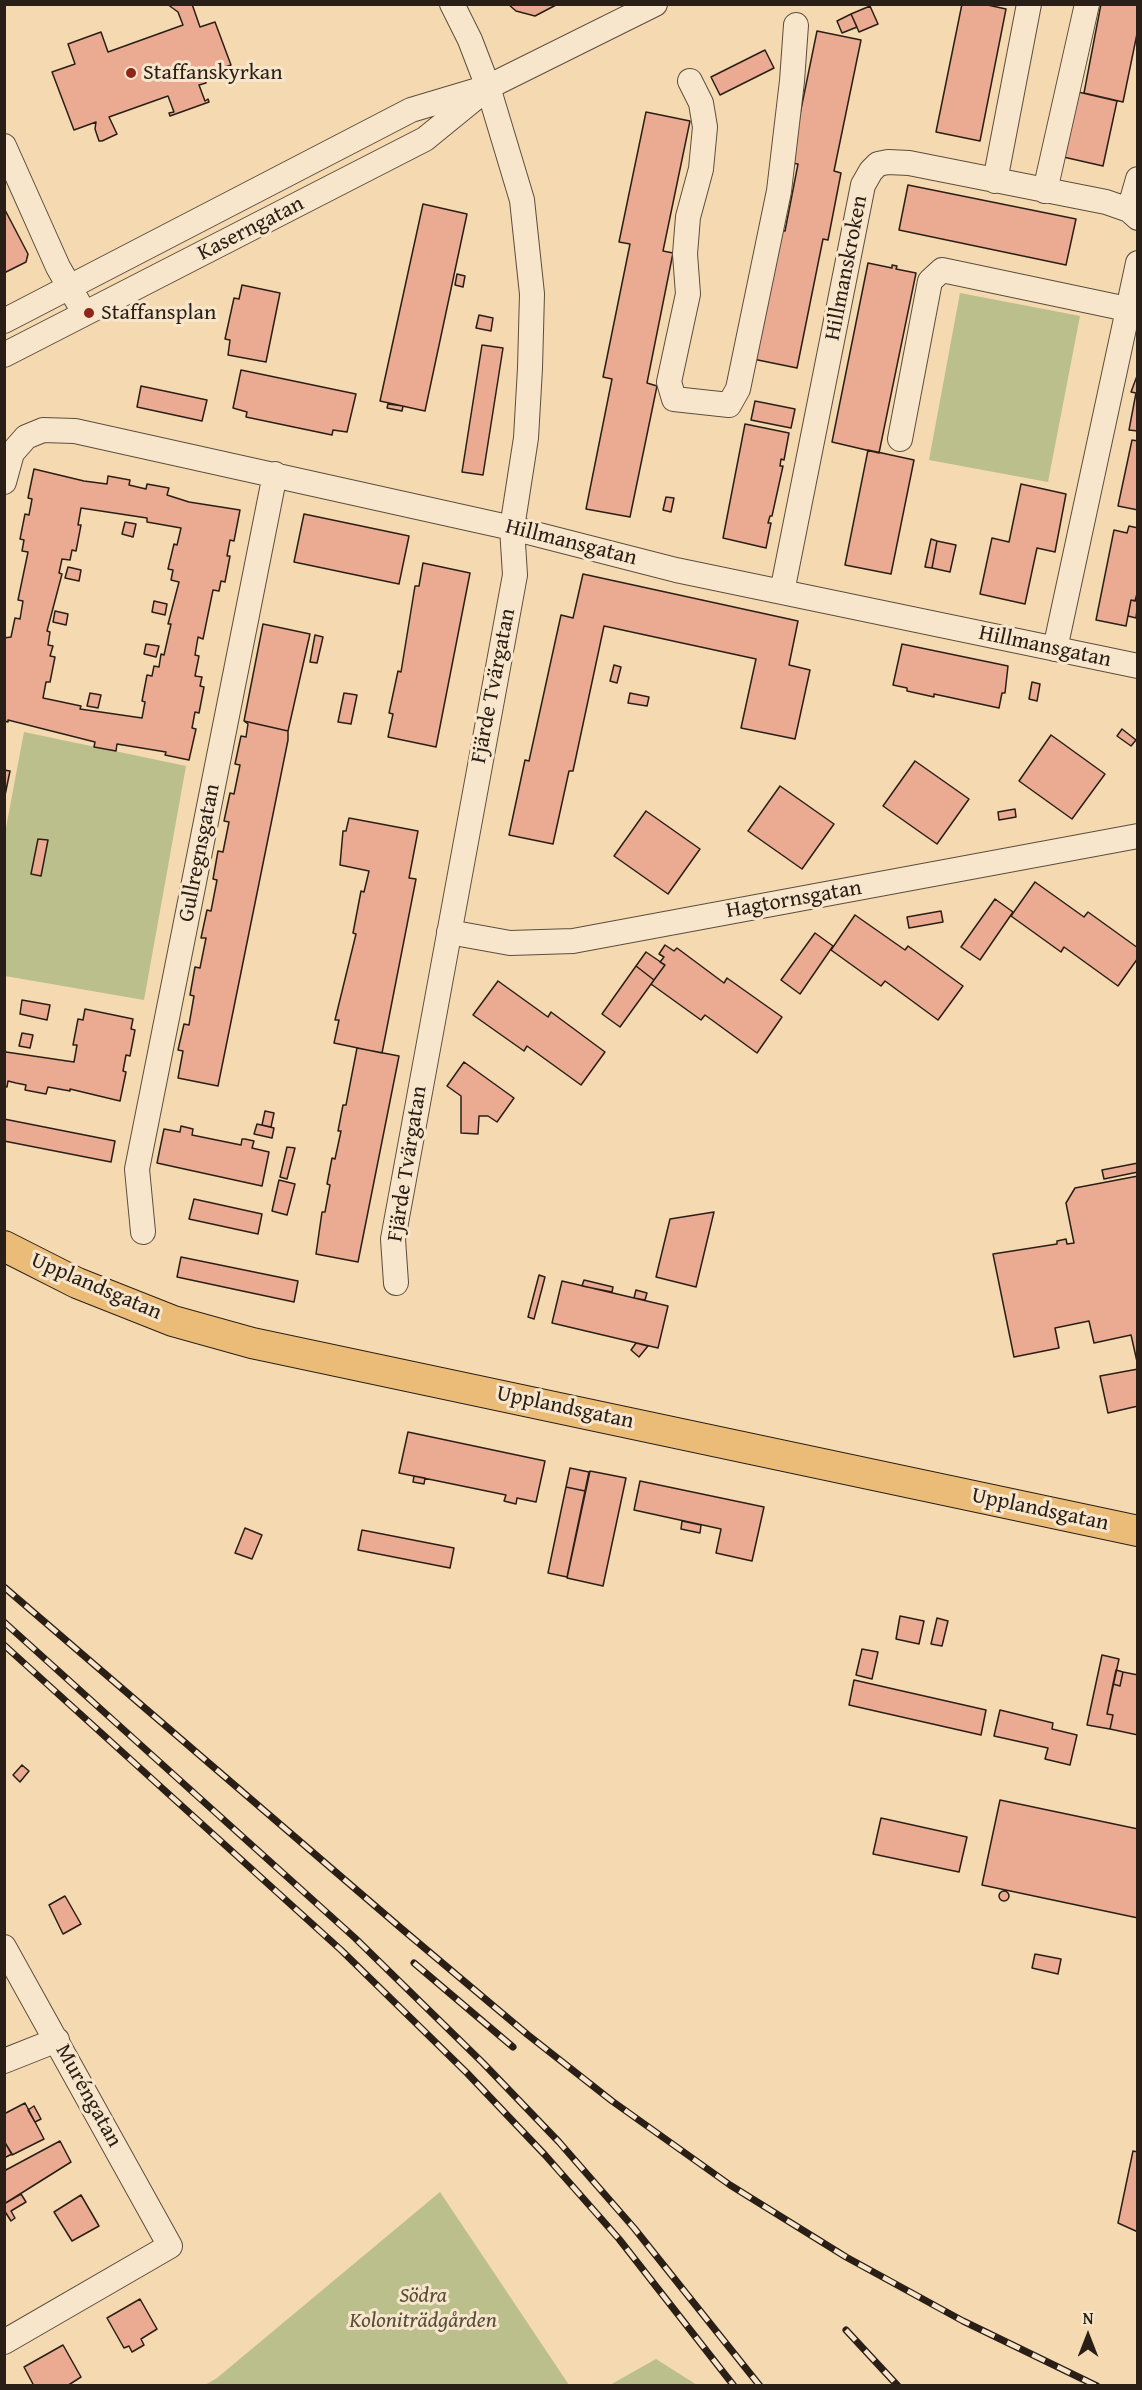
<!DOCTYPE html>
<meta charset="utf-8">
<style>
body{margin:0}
#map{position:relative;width:1142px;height:2390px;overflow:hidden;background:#f4d9b1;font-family:"Gentium Book Plus",serif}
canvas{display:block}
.frame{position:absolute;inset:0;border:6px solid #2a1f16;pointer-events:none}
.north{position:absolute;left:1058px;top:2306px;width:60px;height:60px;-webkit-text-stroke:4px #f8e6cc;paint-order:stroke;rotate:0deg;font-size:16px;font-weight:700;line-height:24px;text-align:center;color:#2a1f16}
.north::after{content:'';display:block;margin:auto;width:21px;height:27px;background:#2a1f16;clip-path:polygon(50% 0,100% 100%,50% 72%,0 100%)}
</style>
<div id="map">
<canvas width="1142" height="2390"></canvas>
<div class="frame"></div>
<div class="north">N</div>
</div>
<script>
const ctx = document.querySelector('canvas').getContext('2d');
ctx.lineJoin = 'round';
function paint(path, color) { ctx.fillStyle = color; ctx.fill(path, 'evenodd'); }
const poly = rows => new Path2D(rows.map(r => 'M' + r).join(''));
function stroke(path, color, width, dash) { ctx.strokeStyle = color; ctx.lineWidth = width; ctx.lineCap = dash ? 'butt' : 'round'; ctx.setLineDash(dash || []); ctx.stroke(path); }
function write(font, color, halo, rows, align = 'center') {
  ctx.font = font + ' "Gentium Book Plus",serif'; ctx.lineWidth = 6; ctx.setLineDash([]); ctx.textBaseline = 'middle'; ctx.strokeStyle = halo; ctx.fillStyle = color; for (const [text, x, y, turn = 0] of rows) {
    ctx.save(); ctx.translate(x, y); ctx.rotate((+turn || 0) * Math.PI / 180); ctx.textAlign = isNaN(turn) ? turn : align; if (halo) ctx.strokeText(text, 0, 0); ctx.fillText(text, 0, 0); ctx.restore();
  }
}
paint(poly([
 [960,293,1080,316,1048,482,929,460],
 [24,732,186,766,144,1000,5,976,5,833],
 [440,2192,569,2385,205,2385,217,2378],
 [656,2359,697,2385,610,2385]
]), '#babf8c');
const building = poly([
 [167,4,192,4,200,27,215,22,231,65,204,75,206,83,199,85,205,101,208,99,209,102,170,116,169,113,174,112,168,96,109,117,117,134,102,141,99,141,95,129,96,122,74,130,52,72,75,64,68,44,101,32,108,52,183,25,178,12,167,4],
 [508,4,556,4,556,5,535,16,516,11,508,4],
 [962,4,983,4,1006,9,980,141,936,132,962,4],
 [1101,4,1138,4,1138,29,1123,102,1084,93,1101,4],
 [870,6,878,24,859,32,851,14,870,6],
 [851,14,857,27,842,33,837,21,851,14],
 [817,31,861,40,834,171,841,173,828,240,823,239,797,368,753,359,779,230,785,231,798,164,790,163,817,31],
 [765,50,774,68,720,95,711,77,765,50],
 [1074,91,1117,101,1103,166,1059,156,1074,91],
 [646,112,690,121,663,251,673,253,647,383,657,386,630,517,586,509,612,379,603,377,630,244,619,242,646,112],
 [908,185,1076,219,1066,265,899,230,908,185],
 [423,204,467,214,425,411,380,401,423,204],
 [4,208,28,254,26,262,4,273,4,208],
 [868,263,892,268,892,265,897,266,896,269,916,273,879,453,832,442,868,263],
 [457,274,465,276,463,287,455,285,457,274],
 [242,285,280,293,266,362,228,355,230,340,225,339,234,298,239,299,242,285],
 [479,315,493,318,491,331,476,328,479,315],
 [482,345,503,348,483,475,462,472,482,345],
 [241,370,356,394,347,432,333,430,332,435,246,417,247,412,233,408,241,370],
 [1137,376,1138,376,1138,431,1129,430,1136,393,1131,392,1137,376],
 [141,386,207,400,202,421,137,407,141,386],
 [755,401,795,409,791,428,751,420,755,401],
 [388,404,403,406,402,411,387,408,388,404],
 [745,424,789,433,784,460,781,459,780,466,783,466,772,516,770,516,768,523,771,523,766,548,723,538,745,424],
 [1132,440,1138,441,1138,510,1118,506,1132,440],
 [868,450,914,460,891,574,845,565,868,450],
 [34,469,84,481,107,484,108,476,130,480,129,485,146,489,147,484,169,488,167,495,189,502,240,510,234,541,230,540,227,556,230,556,225,582,221,581,219,591,213,590,203,639,198,637,195,655,199,656,195,676,202,677,200,686,204,687,199,713,195,712,192,728,196,729,189,760,165,755,166,752,117,744,116,751,94,747,95,742,8,720,8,722,4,721,4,638,11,637,15,618,20,619,23,601,18,600,28,552,22,551,24,540,20,539,25,514,29,515,32,499,28,498,34,469],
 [81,508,147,518,147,522,181,528,177,545,174,544,168,569,173,570,171,580,179,582,168,624,171,624,164,655,161,654,159,667,154,666,152,676,147,675,142,701,145,702,142,718,80,709,81,706,43,698,46,682,50,682,55,657,50,656,53,646,48,645,50,632,47,631,62,574,59,573,62,559,70,560,72,550,76,551,81,525,78,525,81,508],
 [1021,484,1066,494,1055,552,1037,548,1025,604,980,594,992,538,1009,542,1021,484],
 [666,497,674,498,671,512,663,510,666,497],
 [304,514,409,536,399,584,294,562,304,514],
 [125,522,136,524,133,537,122,534,125,522],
 [1129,526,1138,528,1138,590,1135,601,1131,600,1126,626,1096,620,1114,530,1127,533,1129,526],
 [931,539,937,541,932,568,925,567,931,539],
 [937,541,956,545,950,572,932,568,937,541],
 [423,563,470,573,436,747,388,737,393,714,389,713,398,671,401,672,415,586,419,586,423,563],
 [68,567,81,570,79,581,65,578,68,567],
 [583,574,798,621,789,665,810,670,795,739,741,728,756,659,604,626,573,771,569,771,553,844,509,835,525,760,529,761,561,615,573,618,583,574],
 [1131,600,1138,601,1136,618,1128,616,1131,600],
 [154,601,167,604,165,615,152,612,154,601],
 [55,611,68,614,66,625,53,622,55,611],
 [263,624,310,634,288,731,244,721,263,624],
 [315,635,323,637,317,663,310,662,315,635],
 [146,644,159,646,156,657,144,654,146,644],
 [902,644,1008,666,1005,693,1002,693,999,708,934,694,934,697,907,691,907,688,893,685,902,644],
 [614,665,621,667,617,683,610,681,614,665],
 [1032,682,1040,684,1037,701,1029,699,1032,682],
 [90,693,101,695,98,708,87,706,90,693],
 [344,693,357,695,351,724,338,722,344,693],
 [630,693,649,697,647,706,628,703,630,693],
 [244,721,288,731,288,740,218,1086,178,1078,183,1051,178,1050,184,1024,189,1025,194,996,190,995,195,967,200,968,206,938,201,938,207,910,211,911,217,880,213,879,218,851,223,852,229,822,224,821,230,793,234,794,240,765,235,764,241,736,246,737,248,724,244,721],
 [1122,729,1136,740,1131,746,1117,736,1122,729],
 [1051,735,1105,774,1072,819,1019,781,1051,735],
 [915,761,969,799,937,844,883,806,915,761],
 [4,770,10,771,4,800,4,770],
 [780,786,834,824,802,869,748,831,780,786],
 [1015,809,1016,817,999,820,998,812,1015,809],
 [646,811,700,849,668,894,614,856,646,811],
 [349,818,418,831,409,878,416,879,382,1053,334,1043,339,1020,335,1020,356,934,353,933,361,891,364,892,369,871,340,865,343,831,346,831,349,818],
 [38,839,48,840,41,876,31,874,38,839],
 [1035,882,1084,917,1088,912,1138,948,1138,958,1118,986,1064,947,1061,952,1011,916,1035,882],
 [995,899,1013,912,980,960,961,947,995,899],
 [941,911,943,922,909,928,907,917,941,911],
 [855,915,905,950,908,946,963,986,938,1020,885,981,881,986,831,950,855,915],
 [815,933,833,946,800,994,781,980,815,933],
 [665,945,674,951,677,948,724,983,727,978,782,1017,757,1053,705,1015,701,1020,651,984,665,965,660,962,664,957,659,954,665,945],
 [646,952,665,965,654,980,636,966,646,952],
 [636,966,654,980,620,1027,602,1014,636,966],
 [498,981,548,1017,551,1012,605,1052,581,1085,527,1046,524,1051,473,1015,498,981],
 [22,1000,50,1005,47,1020,20,1014,22,1000],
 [85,1009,133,1019,131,1029,135,1030,130,1056,126,1055,123,1071,126,1072,120,1101,70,1089,70,1091,48,1087,46,1094,25,1090,26,1085,16,1083,8,1081,7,1087,4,1086,4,1048,6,1052,74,1062,77,1045,73,1045,78,1019,83,1020,85,1009],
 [22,1033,33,1035,30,1048,19,1046,22,1033],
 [357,1048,399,1056,358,1262,316,1254,322,1212,325,1212,330,1185,327,1184,332,1158,335,1159,341,1131,338,1131,343,1105,346,1105,357,1048],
 [464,1062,514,1098,497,1122,488,1116,479,1116,478,1134,461,1133,461,1096,447,1086,464,1062],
 [265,1111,274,1113,271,1127,262,1125,265,1111],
 [4,1119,115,1141,111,1162,4,1141,4,1119],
 [257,1124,274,1128,272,1138,254,1134,257,1124],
 [181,1126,193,1129,192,1135,241,1145,242,1139,245,1139,254,1141,252,1148,269,1152,262,1186,157,1163,164,1129,180,1132,181,1126],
 [287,1147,295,1148,287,1179,280,1177,287,1147],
 [1138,1163,1138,1172,1104,1179,1102,1170,1138,1163],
 [1138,1176,1138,1366,1131,1335,1094,1343,1089,1321,1055,1328,1059,1348,1014,1357,993,1254,1057,1244,1057,1241,1066,1239,1067,1244,1074,1243,1066,1203,1075,1188,1138,1176],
 [279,1180,295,1184,287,1215,272,1211,279,1180],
 [194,1199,262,1214,258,1234,189,1219,194,1199],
 [714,1212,696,1287,656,1277,670,1219,714,1212],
 [181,1257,298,1281,294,1302,177,1277,181,1257],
 [539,1275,545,1277,534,1319,528,1317,539,1275],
 [584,1280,613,1287,612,1292,582,1286,584,1280],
 [562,1281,668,1306,658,1348,552,1323,562,1281],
 [636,1290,647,1293,645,1300,634,1298,636,1290],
 [636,1343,648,1346,639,1357,631,1350,636,1343],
 [1138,1369,1138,1406,1108,1413,1100,1376,1138,1369],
 [408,1432,545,1461,536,1502,517,1498,516,1504,504,1501,506,1495,399,1473,408,1432],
 [570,1468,589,1472,585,1491,566,1487,570,1468],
 [590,1471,626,1478,603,1586,567,1578,590,1471],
 [414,1476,425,1478,424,1484,413,1482,414,1476],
 [640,1481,764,1507,752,1561,716,1553,721,1529,634,1510,640,1481],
 [566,1487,585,1491,567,1577,548,1573,566,1487],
 [682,1521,701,1525,700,1533,681,1529,682,1521],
 [245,1528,262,1535,252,1559,235,1553,245,1528],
 [362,1530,454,1548,450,1568,358,1550,362,1530],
 [900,1616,924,1621,919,1644,896,1639,900,1616],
 [937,1618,948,1621,942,1646,931,1644,937,1618],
 [862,1649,878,1652,872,1679,856,1675,862,1649],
 [1102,1655,1119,1659,1107,1714,1113,1715,1110,1729,1087,1725,1102,1655],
 [1116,1670,1123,1672,1120,1686,1113,1684,1116,1670],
 [1123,1672,1138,1675,1138,1735,1110,1729,1113,1715,1107,1714,1113,1684,1120,1686,1123,1672],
 [854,1680,986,1710,981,1735,849,1705,854,1680],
 [1000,1710,1053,1723,1052,1729,1077,1735,1070,1765,1045,1759,1048,1748,994,1736,1000,1710],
 [22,1765,29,1771,20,1782,13,1775,22,1765],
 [1000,1800,1138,1829,1138,1918,982,1885,1000,1800],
 [881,1818,967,1837,959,1872,873,1854,881,1818],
 '999 1896a5 5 0 1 1 10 0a5 5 0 1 1-10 0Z',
 [65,1896,81,1924,63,1934,49,1905,65,1896],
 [1035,1954,1061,1959,1058,1974,1032,1968,1035,1954],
 [25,2103,44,2139,12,2155,4,2141,4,2114,25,2103],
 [34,2106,41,2119,35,2122,28,2110,34,2106],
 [4,2141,12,2154,4,2158,4,2141],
 [60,2141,71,2162,4,2204,4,2171,60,2141],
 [1133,2151,1138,2152,1138,2232,1118,2223,1133,2151],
 [21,2194,26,2202,11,2211,15,2218,11,2221,4,2210,4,2204,21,2194],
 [81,2195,99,2226,72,2241,54,2212,81,2195],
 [140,2299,157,2329,141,2339,144,2345,132,2352,129,2346,124,2348,107,2318,140,2299],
 [63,2345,81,2377,67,2386,34,2386,24,2367,63,2345]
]);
paint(building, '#ebaa92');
stroke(building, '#2a1f16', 1.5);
const minor = poly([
 [690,81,701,103,705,127,701,169,688,217,685,254,688,294,669,382,674,399,729,405,738,389,779,191,792,81,796,25],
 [4,146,58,267,78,302],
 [995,181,1029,4],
 [1045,191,1087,4],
 [1129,210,1138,179],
 [4,321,411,110,488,87,655,4],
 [4,355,425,139,479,95],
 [900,439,930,281,942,270,1127,309],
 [4,482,12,453,26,437,43,430,75,431,512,528,676,570,1138,666],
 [782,592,863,185,871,171,878,164,888,162,909,163,1106,202,1129,210,1138,218],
 [1055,649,1138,263],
 [449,932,510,943,573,941,1138,836],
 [143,1232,137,1169,275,474],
 [396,1283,393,1239,515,575,512,528,526,438,530,368,532,294,522,200,488,87,470,40,452,4],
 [4,1947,170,2246,4,2342],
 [4,2061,57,2040]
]);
const major = poly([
 [4,1246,77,1283,173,1321,252,1343,1138,1531]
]);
stroke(minor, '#5c4e3d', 26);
stroke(major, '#2a1f16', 32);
stroke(minor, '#f8e6cc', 24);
stroke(major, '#eabc78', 30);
const rail = poly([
 [4,1587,402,1929,528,2035,612,2101,730,2185,846,2257,963,2321,1097,2386],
 [4,1622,355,1938,483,2063,559,2142,634,2228,760,2386],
 [4,1645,341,1950,467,2073,545,2155,619,2239,734,2386],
 [414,1963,513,2047],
 [846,2330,898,2386]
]);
stroke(rail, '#2a1f16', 7);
stroke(rail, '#f8e6cc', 4.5, [14]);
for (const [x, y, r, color] of [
 [131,73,6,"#8f2418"],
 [89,313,6,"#8f2418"]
]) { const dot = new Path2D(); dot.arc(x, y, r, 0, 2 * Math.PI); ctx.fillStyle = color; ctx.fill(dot); stroke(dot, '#f8e6cc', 2); }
write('22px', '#2a1f16', '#f8e6cc', [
 ["Staffanskyrkan",143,73],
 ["Staffansplan",101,313]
], 'left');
write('22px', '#2a1f16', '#f8e6cc', [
 ["Kaserngatan",251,229,-27],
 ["Hillmanskroken",847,268,-79],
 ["Hillmansgatan",571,543,14],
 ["Hillmansgatan",1045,647,12],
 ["Fjärde Tvärgatan",494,686,-79],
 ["Gullregnsgatan",200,853,-79],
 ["Hagtornsgatan",794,900,-10],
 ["Fjärde Tvärgatan",408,1164,-81],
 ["Upplandsgatan",96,1287,23],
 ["Upplandsgatan",565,1408,12],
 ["Upplandsgatan",1040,1510,12],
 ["Muréngatan",88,2096,61]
]);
write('italic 22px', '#554f39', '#f8e6cc', [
 ["Södra",423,2296],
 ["Koloniträdgården",423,2321]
]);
</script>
